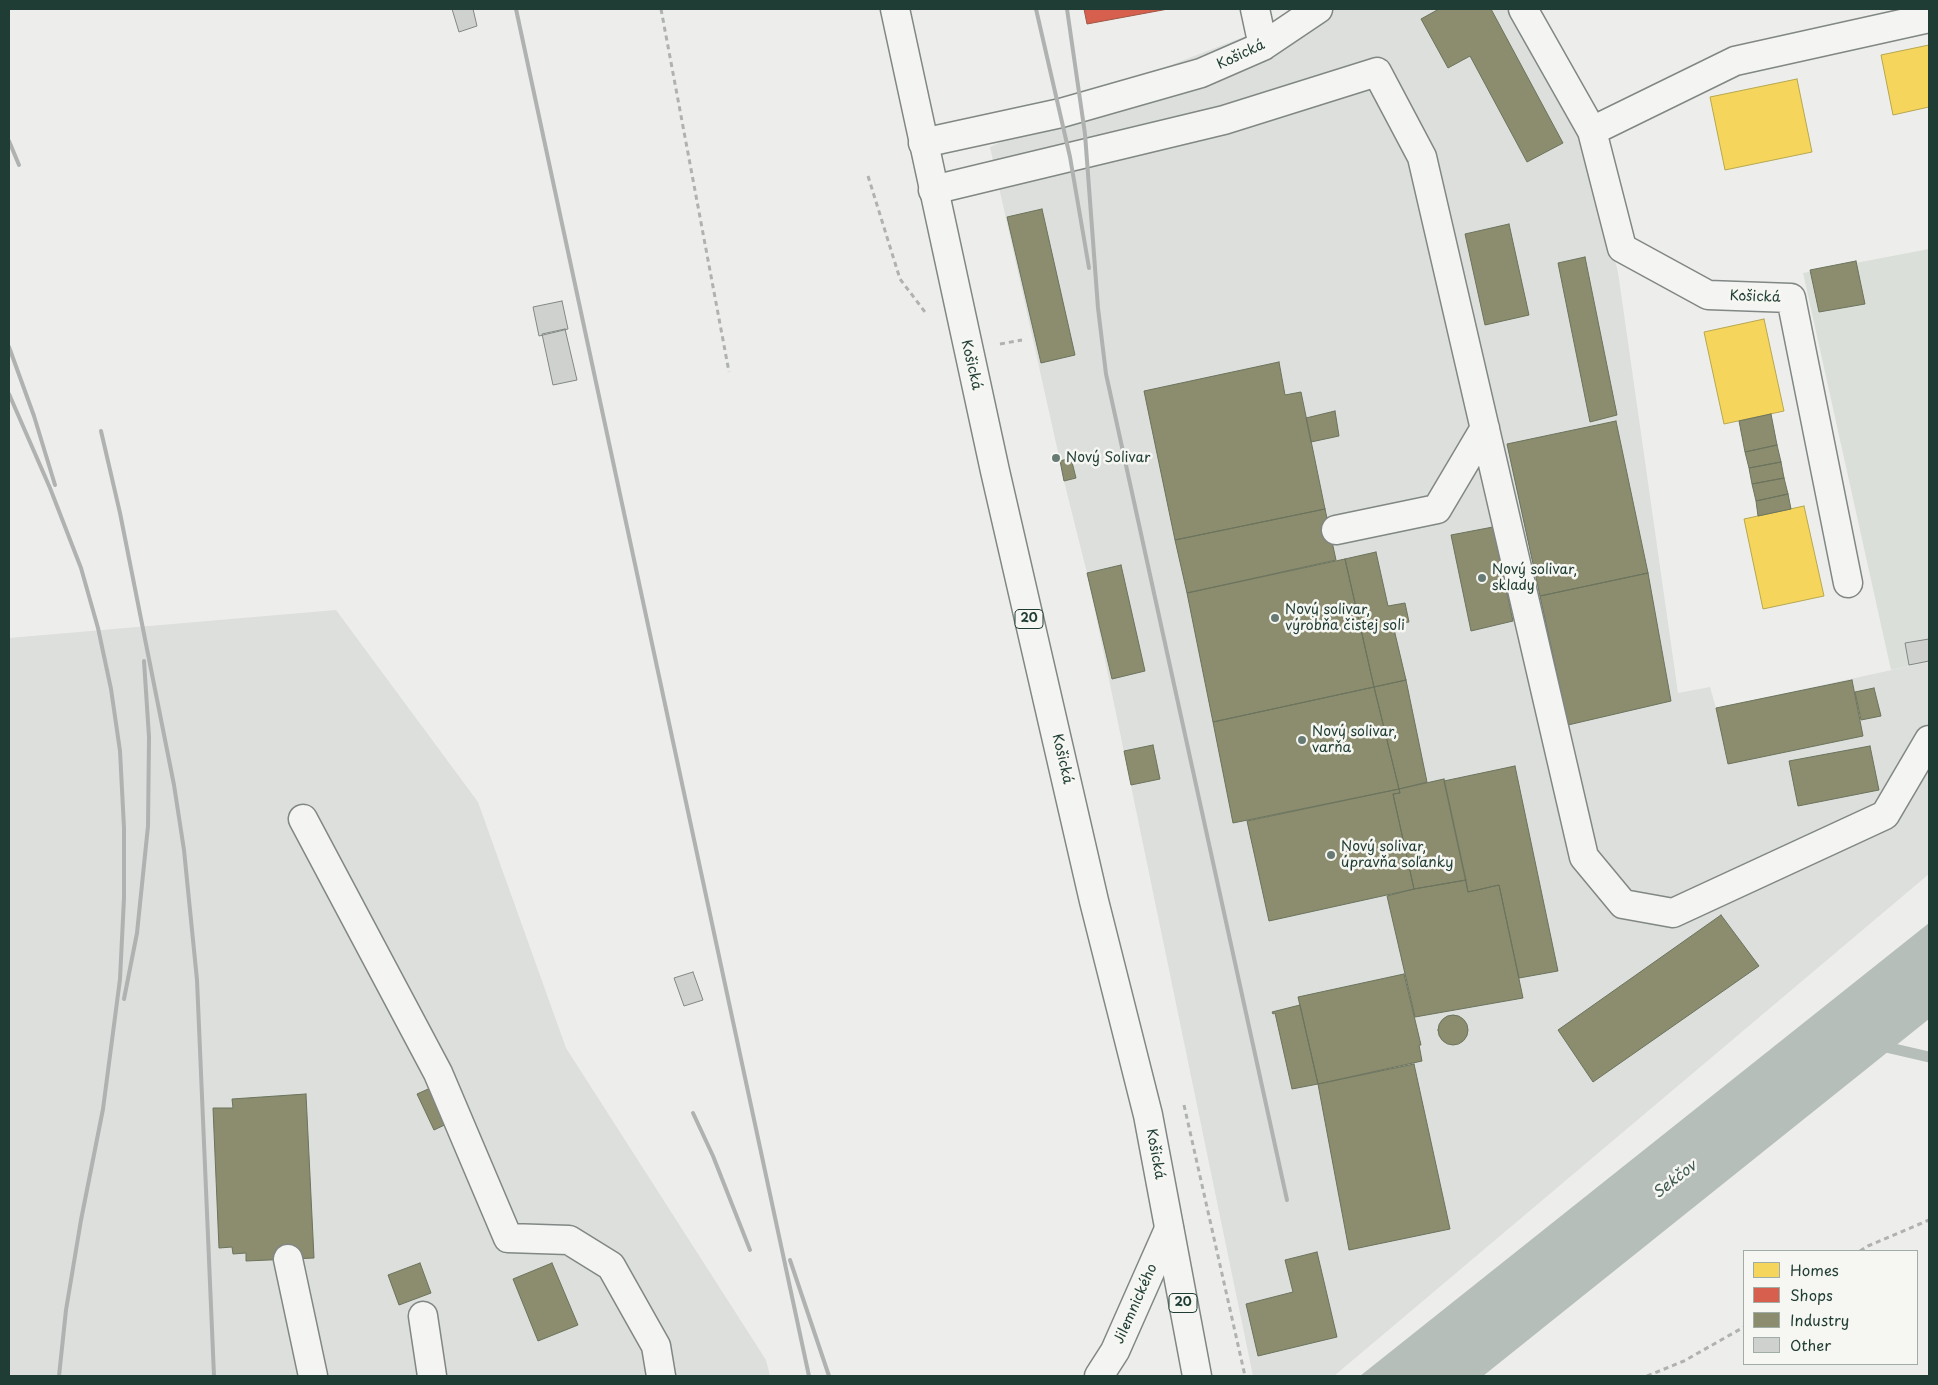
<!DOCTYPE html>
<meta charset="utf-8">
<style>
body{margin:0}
#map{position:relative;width:1938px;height:1385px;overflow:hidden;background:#edeeeb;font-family:"Playpen Sans",sans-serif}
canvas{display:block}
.frame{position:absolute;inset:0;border:10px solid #1f3d34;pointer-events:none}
.legend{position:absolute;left:1743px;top:1250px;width:175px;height:115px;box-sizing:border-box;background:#f6f6f2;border:1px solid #a0aca6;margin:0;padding:6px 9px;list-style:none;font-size:15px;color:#1f3d34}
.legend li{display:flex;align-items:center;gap:10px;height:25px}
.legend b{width:25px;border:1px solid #a0aca6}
</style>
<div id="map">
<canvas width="1938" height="1385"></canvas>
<div class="frame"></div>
<ul class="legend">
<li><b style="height:14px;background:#f6d55c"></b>Homes</li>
<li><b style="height:14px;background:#d6604d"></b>Shops</li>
<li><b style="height:14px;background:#8c8c6e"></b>Industry</li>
<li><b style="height:14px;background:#cfd1cf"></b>Other</li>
</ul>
</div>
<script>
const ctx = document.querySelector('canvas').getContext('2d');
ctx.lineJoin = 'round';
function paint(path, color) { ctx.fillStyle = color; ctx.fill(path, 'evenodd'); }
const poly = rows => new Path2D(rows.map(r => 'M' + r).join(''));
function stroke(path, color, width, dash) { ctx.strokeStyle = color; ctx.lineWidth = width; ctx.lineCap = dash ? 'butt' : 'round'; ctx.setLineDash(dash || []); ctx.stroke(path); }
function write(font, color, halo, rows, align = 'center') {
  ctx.font = font + ' "Playpen Sans",sans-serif'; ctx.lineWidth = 5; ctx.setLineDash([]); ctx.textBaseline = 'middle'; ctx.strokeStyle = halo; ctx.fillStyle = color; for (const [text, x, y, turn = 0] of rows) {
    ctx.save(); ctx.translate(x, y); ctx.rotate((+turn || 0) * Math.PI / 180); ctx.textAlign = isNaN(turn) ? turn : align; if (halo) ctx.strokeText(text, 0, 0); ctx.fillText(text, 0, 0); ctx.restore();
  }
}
paint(poly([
 [1316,9,1514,9,1581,129,1618,272,1678,693,1710,687,1716,708,1929,662,1929,874,1334,1376,1253,1376,1087,573,1064,481,1076,478,1071,458,1060,461,990,147,1176,63],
 [336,610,478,802,566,1048,766,1360,770,1376,9,1376,9,638]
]), '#dcdfdb');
paint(poly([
 [1929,249,1929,662,1891,670,1803,273]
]), '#dadfda');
paint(poly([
 [1929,923,1929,1019,1483,1376,1360,1376]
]), '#b6beb9');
const homes = poly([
 [1929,45,1929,107,1893,115,1881,55,1929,45],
 [1797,79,1812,152,1725,170,1710,97,1797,79],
 [1764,319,1784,411,1724,424,1704,332,1764,319],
 [1804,506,1824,596,1763,609,1744,519,1804,506]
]);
paint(homes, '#f6d55c');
stroke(homes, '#b6a750', 1);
const shops = poly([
 [1084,9,1168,9,1087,24,1084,9]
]);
paint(shops, '#d6604d');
stroke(shops, '#9f5646', 1);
const industry = poly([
 [1439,9,1491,9,1563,143,1527,162,1470,56,1448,68,1421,19,1439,9],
 [1042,209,1075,355,1041,363,1007,217,1042,209],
 [1509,224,1529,315,1485,325,1465,234,1509,224],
 [1585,257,1617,415,1590,422,1558,263,1585,257],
 [1856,261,1865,304,1819,312,1810,270,1856,261],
 [1279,362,1285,395,1301,392,1325,509,1175,540,1144,391,1279,362],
 [1335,411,1339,436,1311,442,1306,418,1335,411],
 [1771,414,1777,445,1745,452,1739,421,1771,414],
 [1616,421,1648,573,1540,596,1507,444,1616,421],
 [1777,445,1781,462,1749,468,1745,452,1777,445],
 [1071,458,1076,478,1064,481,1060,461,1071,458],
 [1781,462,1784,478,1752,484,1749,468,1781,462],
 [1784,478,1788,494,1756,501,1752,484,1784,478],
 [1788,494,1791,509,1758,516,1756,501,1788,494],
 [1325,509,1336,560,1187,593,1175,540,1325,509],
 [1493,527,1513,621,1471,631,1451,535,1493,527],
 [1376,552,1388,606,1405,603,1409,622,1393,625,1406,680,1374,687,1345,559,1376,552],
 [1345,559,1374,687,1213,722,1187,593,1345,559],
 [1121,565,1145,671,1112,679,1087,573,1121,565],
 [1648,573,1671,701,1568,725,1540,596,1648,573],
 [1406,680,1427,782,1399,789,1374,687,1406,680],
 [1852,680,1863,736,1728,764,1716,708,1852,680],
 [1374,687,1399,789,1233,823,1213,722,1374,687],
 [1874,688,1881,716,1861,720,1855,692,1874,688],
 [1153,745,1160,779,1131,785,1124,751,1153,745],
 [1870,746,1879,790,1798,806,1789,761,1870,746],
 [1515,766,1558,971,1519,978,1499,885,1468,892,1444,781,1515,766],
 [1444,779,1466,880,1414,889,1393,794,1400,793,1399,789,1444,779],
 [1399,789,1400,793,1393,794,1414,889,1269,921,1247,821,1399,789],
 [1466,880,1468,892,1499,885,1523,998,1415,1017,1387,896,1414,889,1466,880],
 [1721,915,1759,966,1593,1082,1558,1030,1721,915],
 [1404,974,1421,1045,1419,1045,1422,1061,1318,1084,1298,997,1404,974],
 [1300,1005,1318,1084,1292,1089,1275,1013,1273,1014,1272,1012,1300,1005],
 '1438 1030a15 15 0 1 1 30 0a15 15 0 1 1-30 0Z',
 [1414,1064,1450,1229,1349,1250,1318,1084,1414,1064],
 [435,1086,453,1121,434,1130,417,1094,435,1086],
 [306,1094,314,1258,246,1261,246,1253,233,1254,232,1247,219,1248,213,1108,233,1108,232,1099,306,1094],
 [1317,1252,1337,1337,1258,1356,1246,1304,1293,1292,1285,1260,1317,1252],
 [420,1263,431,1293,399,1305,388,1275,420,1263],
 [552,1263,578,1325,538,1341,513,1279,552,1263]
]);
paint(industry, '#8c8c6e');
stroke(industry, '#6b745d', 1);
stroke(poly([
 [1877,1045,1929,1057]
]), '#b6beb9', 11);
const building = poly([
 [452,9,473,9,477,26,459,32,452,9],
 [562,301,568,329,539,336,533,307,562,301],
 [565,329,577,380,553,385,542,334,565,329],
 [1929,639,1929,661,1909,665,1905,643,1929,639],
 [693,972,703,1000,684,1006,674,978,693,972]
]);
paint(building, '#cfd1cf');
stroke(building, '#818784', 1);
const minor = poly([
 [1255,9,1263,46],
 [1523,9,1592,131,1622,248,1708,295,1791,298,1848,583],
 [1592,131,1735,61,1929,18],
 [923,143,1061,113,1201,73,1263,46,1318,9],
 [933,190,1224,120,1377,72,1422,157,1584,857,1623,904,1673,913,1885,815,1929,740],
 [1336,530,1437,509,1485,428],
 [303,819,438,1073,508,1238,569,1240,611,1266,656,1346,661,1376],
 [288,1259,313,1376],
 [423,1316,432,1376],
 [1099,1376,1115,1351,1169,1229]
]);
const major = poly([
 [895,9,995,471,1094,901,1148,1115,1197,1376]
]);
stroke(minor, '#818784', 31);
stroke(major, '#818784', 31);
stroke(poly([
 [661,9,729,372],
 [868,176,900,279,925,312],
 [1000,344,1022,340],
 [1184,1105,1245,1376],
 [1860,1251,1868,1246,1929,1220],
 [1647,1376,1684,1361,1744,1327]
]), '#afb2b0', 3, [5, 4]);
stroke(minor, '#f4f4f2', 28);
stroke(major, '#f4f4f2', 28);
stroke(poly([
 [516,9,809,1376],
 [1036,9,1070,157,1089,268],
 [1067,9,1085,134,1098,308,1106,374,1287,1200],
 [9,141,19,165],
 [9,347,34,416,55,485],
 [9,394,50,488,81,568,98,628,111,689,120,751,124,828,124,898,120,979,103,1109,81,1220,66,1310,59,1376],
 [101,431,120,513,174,785,184,850,197,980,214,1376],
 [124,999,137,933,148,826,149,737,144,661],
 [693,1113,713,1156,750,1250],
 [790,1260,829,1376]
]), '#afb2b0', 4);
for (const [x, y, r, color] of [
 [1056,458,5,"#677b74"],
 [1482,578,5,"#677b74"],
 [1275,618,5,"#677b74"],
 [1302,740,5,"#677b74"],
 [1331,855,5,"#677b74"]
]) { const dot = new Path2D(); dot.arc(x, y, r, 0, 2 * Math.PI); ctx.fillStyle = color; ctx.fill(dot); stroke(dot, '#f6f6f2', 2); }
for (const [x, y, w] of [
 [1029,619,28],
 [1183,1303,28]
]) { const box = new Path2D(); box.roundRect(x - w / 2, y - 9.5, w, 19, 4); ctx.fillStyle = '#f6f6f2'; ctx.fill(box); stroke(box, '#1f3d34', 1); }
write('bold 12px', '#1f3d34', null, [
 ["20",1029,619],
 ["20",1183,1303]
]);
write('14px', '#1f3d34', '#f6f6f2', [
 ["Košická",1241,55,-25],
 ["Košická",1755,297,2],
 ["Košická",971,365,77],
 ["Košická",1062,759,77],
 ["Košická",1155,1154,80],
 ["Jilemnického",1136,1304,-66]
]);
write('14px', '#1f3d34', '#f6f6f2', [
 ["Nový Solivar",1066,458],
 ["Nový solivar,",1492,570],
 ["sklady",1492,586],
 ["Nový solivar,",1285,610],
 ["výrobňa čistej soli",1285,626],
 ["Nový solivar,",1312,732],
 ["varňa",1312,748],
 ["Nový solivar,",1341,847],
 ["úpravňa soľanky",1341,863]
], 'left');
write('italic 15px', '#3f5850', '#f6f6f2', [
 ["Sekčov",1675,1180,-38]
]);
</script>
